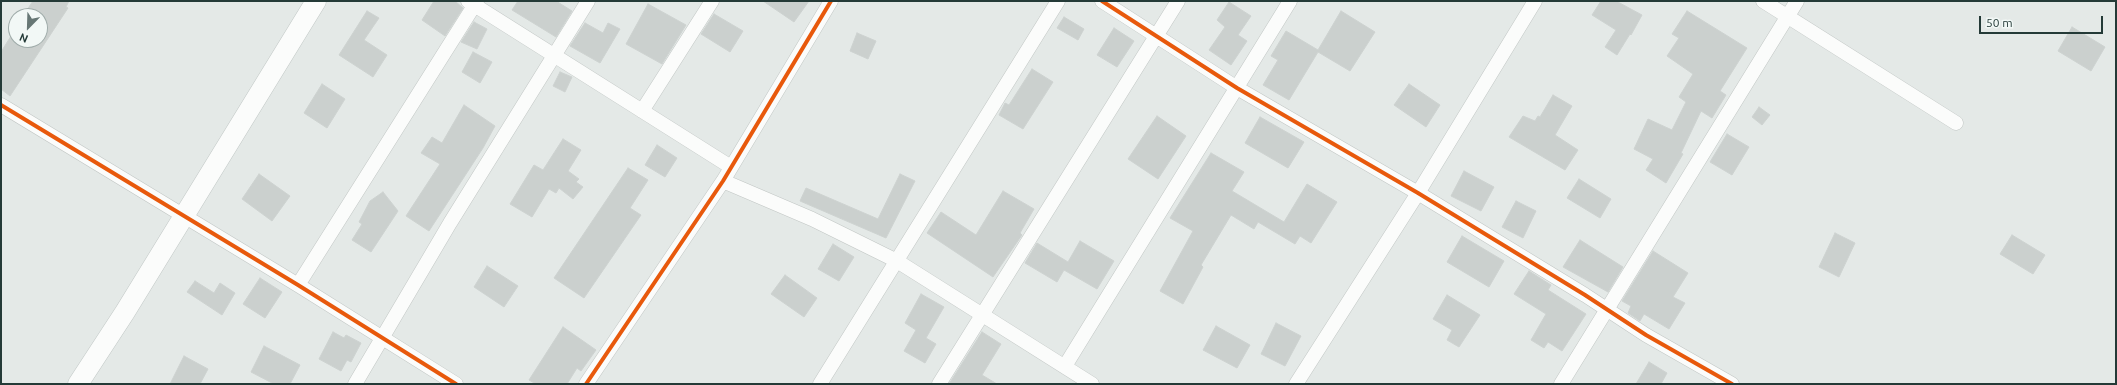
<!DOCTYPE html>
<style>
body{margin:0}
#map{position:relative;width:2117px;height:385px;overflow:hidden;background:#e4e9e7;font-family:Ubuntu,sans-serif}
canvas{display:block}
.frame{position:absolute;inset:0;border:2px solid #243a37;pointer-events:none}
.north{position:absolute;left:8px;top:8px;width:40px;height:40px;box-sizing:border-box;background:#f2f8f6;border:1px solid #a0acaa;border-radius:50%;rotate:203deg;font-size:11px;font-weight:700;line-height:16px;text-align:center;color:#243a37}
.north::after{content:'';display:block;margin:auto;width:14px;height:18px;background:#677775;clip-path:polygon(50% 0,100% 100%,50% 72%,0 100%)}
.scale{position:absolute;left:1979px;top:16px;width:124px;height:18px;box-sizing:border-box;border:2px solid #243a37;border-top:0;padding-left:5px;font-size:12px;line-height:14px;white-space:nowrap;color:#243a37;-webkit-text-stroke:3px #f2f8f6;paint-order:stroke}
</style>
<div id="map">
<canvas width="2117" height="385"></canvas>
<div class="frame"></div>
<div class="north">N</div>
<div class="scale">50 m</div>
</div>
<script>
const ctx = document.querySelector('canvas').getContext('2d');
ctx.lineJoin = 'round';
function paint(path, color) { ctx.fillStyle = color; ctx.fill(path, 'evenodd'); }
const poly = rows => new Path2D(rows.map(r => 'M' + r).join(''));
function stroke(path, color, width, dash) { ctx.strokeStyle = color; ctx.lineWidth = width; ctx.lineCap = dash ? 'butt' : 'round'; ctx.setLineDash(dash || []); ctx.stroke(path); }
const building = poly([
 [33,1,69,1,66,7,68,8,10,96,1,89,1,52,16,28,16,40,40,40,40,16,23,16,33,1],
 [434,1,455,1,463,8,445,36,422,20,434,1],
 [518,1,556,1,572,11,556,37,512,10,518,1],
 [763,1,809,1,794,22,763,1],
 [1601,1,1616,1,1642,15,1631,35,1630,34,1617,55,1605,47,1616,30,1592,15,1601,1],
 [1229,2,1251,16,1238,35,1247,41,1231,65,1209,50,1225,27,1217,20,1229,2],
 [648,4,686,25,662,64,626,44,648,4],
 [367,11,379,18,364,40,387,55,373,77,339,55,367,11],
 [1341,11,1375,32,1350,71,1318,52,1289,100,1263,85,1278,60,1271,56,1286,31,1318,50,1341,11],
 [1687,11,1747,48,1720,91,1726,95,1712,118,1701,111,1681,153,1683,154,1666,183,1646,170,1653,159,1634,149,1648,119,1672,130,1686,102,1679,97,1693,74,1667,56,1679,38,1672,34,1687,11],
 [714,14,743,31,730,52,701,34,714,14],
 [1064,17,1084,29,1078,40,1057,28,1064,17],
 [474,22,487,29,477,49,461,42,474,22],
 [585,23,603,33,608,23,620,29,600,63,570,46,585,23],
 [2072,27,2105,47,2091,71,2058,51,2072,27],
 [1114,28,1134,41,1117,67,1097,55,1114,28],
 [857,33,876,41,868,59,850,51,857,33],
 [473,52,492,62,480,83,462,72,473,52],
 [1032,69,1053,82,1023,129,999,115,1005,103,1009,105,1032,69],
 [560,72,572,77,565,92,553,86,560,72],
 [322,84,345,99,327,128,304,113,322,84],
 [1409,84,1440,105,1426,127,1394,105,1409,84],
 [1553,95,1572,106,1555,135,1578,150,1565,170,1509,137,1523,116,1535,121,1538,116,1540,117,1553,95],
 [464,105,495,126,483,148,429,231,406,216,440,164,421,153,432,137,442,143,464,105],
 [1759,107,1770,115,1762,125,1752,117,1759,107],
 [1157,116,1186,136,1158,179,1128,159,1157,116],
 [1260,117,1304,142,1288,168,1245,143,1260,117],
 [1727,134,1749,147,1732,175,1710,162,1727,134],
 [563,139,581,150,568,171,579,179,576,182,583,187,573,199,559,188,556,193,549,189,532,217,510,204,534,165,543,170,563,139],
 [657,145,677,158,665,177,645,165,657,145],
 [1211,153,1244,172,1232,191,1284,222,1307,184,1337,202,1311,243,1300,236,1295,244,1258,222,1254,229,1231,215,1201,265,1203,267,1183,304,1160,291,1193,231,1170,218,1211,153],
 [628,168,648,180,630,208,641,215,584,298,554,278,628,168],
 [1464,171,1494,187,1481,211,1451,196,1464,171],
 [259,174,290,196,272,221,242,199,259,174],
 [900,174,915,181,886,238,800,201,806,188,878,219,900,174],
 [1579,179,1611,199,1600,218,1567,198,1579,179],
 [1003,191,1034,209,1020,233,1022,235,993,277,927,233,941,212,976,235,1003,191],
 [383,192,398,211,371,252,352,240,362,224,359,222,370,201,383,192],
 [1516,201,1536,211,1523,238,1502,227,1516,201],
 [1835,233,1855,243,1839,277,1819,267,1835,233],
 [2012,235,2045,255,2033,274,2000,254,2012,235],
 [1462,236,1504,261,1489,287,1447,262,1462,236],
 [1580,240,1623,267,1608,292,1563,267,1580,240],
 [1080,241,1114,261,1097,289,1064,270,1057,282,1025,263,1037,243,1068,262,1080,241],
 [833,244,854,257,839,281,818,269,833,244],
 [1653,251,1688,273,1673,297,1685,303,1669,329,1644,314,1640,321,1628,313,1631,306,1622,301,1653,251],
 [487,266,518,286,504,307,474,287,487,266],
 [1529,271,1551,285,1548,290,1586,314,1562,351,1548,342,1544,348,1531,340,1546,314,1514,294,1529,271],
 [785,275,817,298,804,317,771,294,785,275],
 [260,278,282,292,265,318,243,304,260,278],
 [195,281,214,293,220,283,235,293,222,315,187,292,195,281],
 [921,294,944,307,926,338,936,344,925,363,904,351,916,330,905,323,921,294],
 [1447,295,1480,315,1459,347,1447,340,1452,330,1433,319,1447,295],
 [1276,323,1301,336,1285,366,1261,354,1276,323],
 [1216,326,1250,345,1237,368,1203,350,1216,326],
 [563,327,596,350,581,371,577,368,567,384,536,384,529,380,563,327],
 [333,332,344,338,346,335,361,343,351,362,347,360,341,371,319,359,333,332],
 [982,332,1001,344,982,375,997,384,949,384,982,332],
 [264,346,300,365,290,384,274,384,251,372,264,346],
 [184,356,208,369,200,384,170,384,184,356],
 [1649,362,1667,373,1661,384,1636,384,1649,362]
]);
paint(building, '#cbd0ce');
stroke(building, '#cdd2d0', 1);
const street = poly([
 [468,1,731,167],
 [1102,1,1237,88,1418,193,1585,295,1646,335,1732,384],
 [1763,1,1956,123],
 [1,105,298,285,456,384],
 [642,111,712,1],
 [723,181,812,219,897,261,1092,384],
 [298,285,477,1],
 [1065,366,1290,1],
 [355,384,450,223,588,1],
 [586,384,723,181,831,1],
 [820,384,1058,1],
 [939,384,1178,1],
 [1296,384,1418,193,1535,1],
 [1561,384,1797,1]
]);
const secondary = poly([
 [78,384,125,312,316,1]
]);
stroke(street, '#c1c6c4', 15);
stroke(secondary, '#c0c7c5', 21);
stroke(street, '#fbfcfb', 14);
stroke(secondary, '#fbfcfb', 20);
stroke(poly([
 [1102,1,1237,88,1418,193,1585,295,1646,335,1732,384],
 [1,105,298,285,456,384],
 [586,384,723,181,831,1]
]), '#e8590c', 4);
</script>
